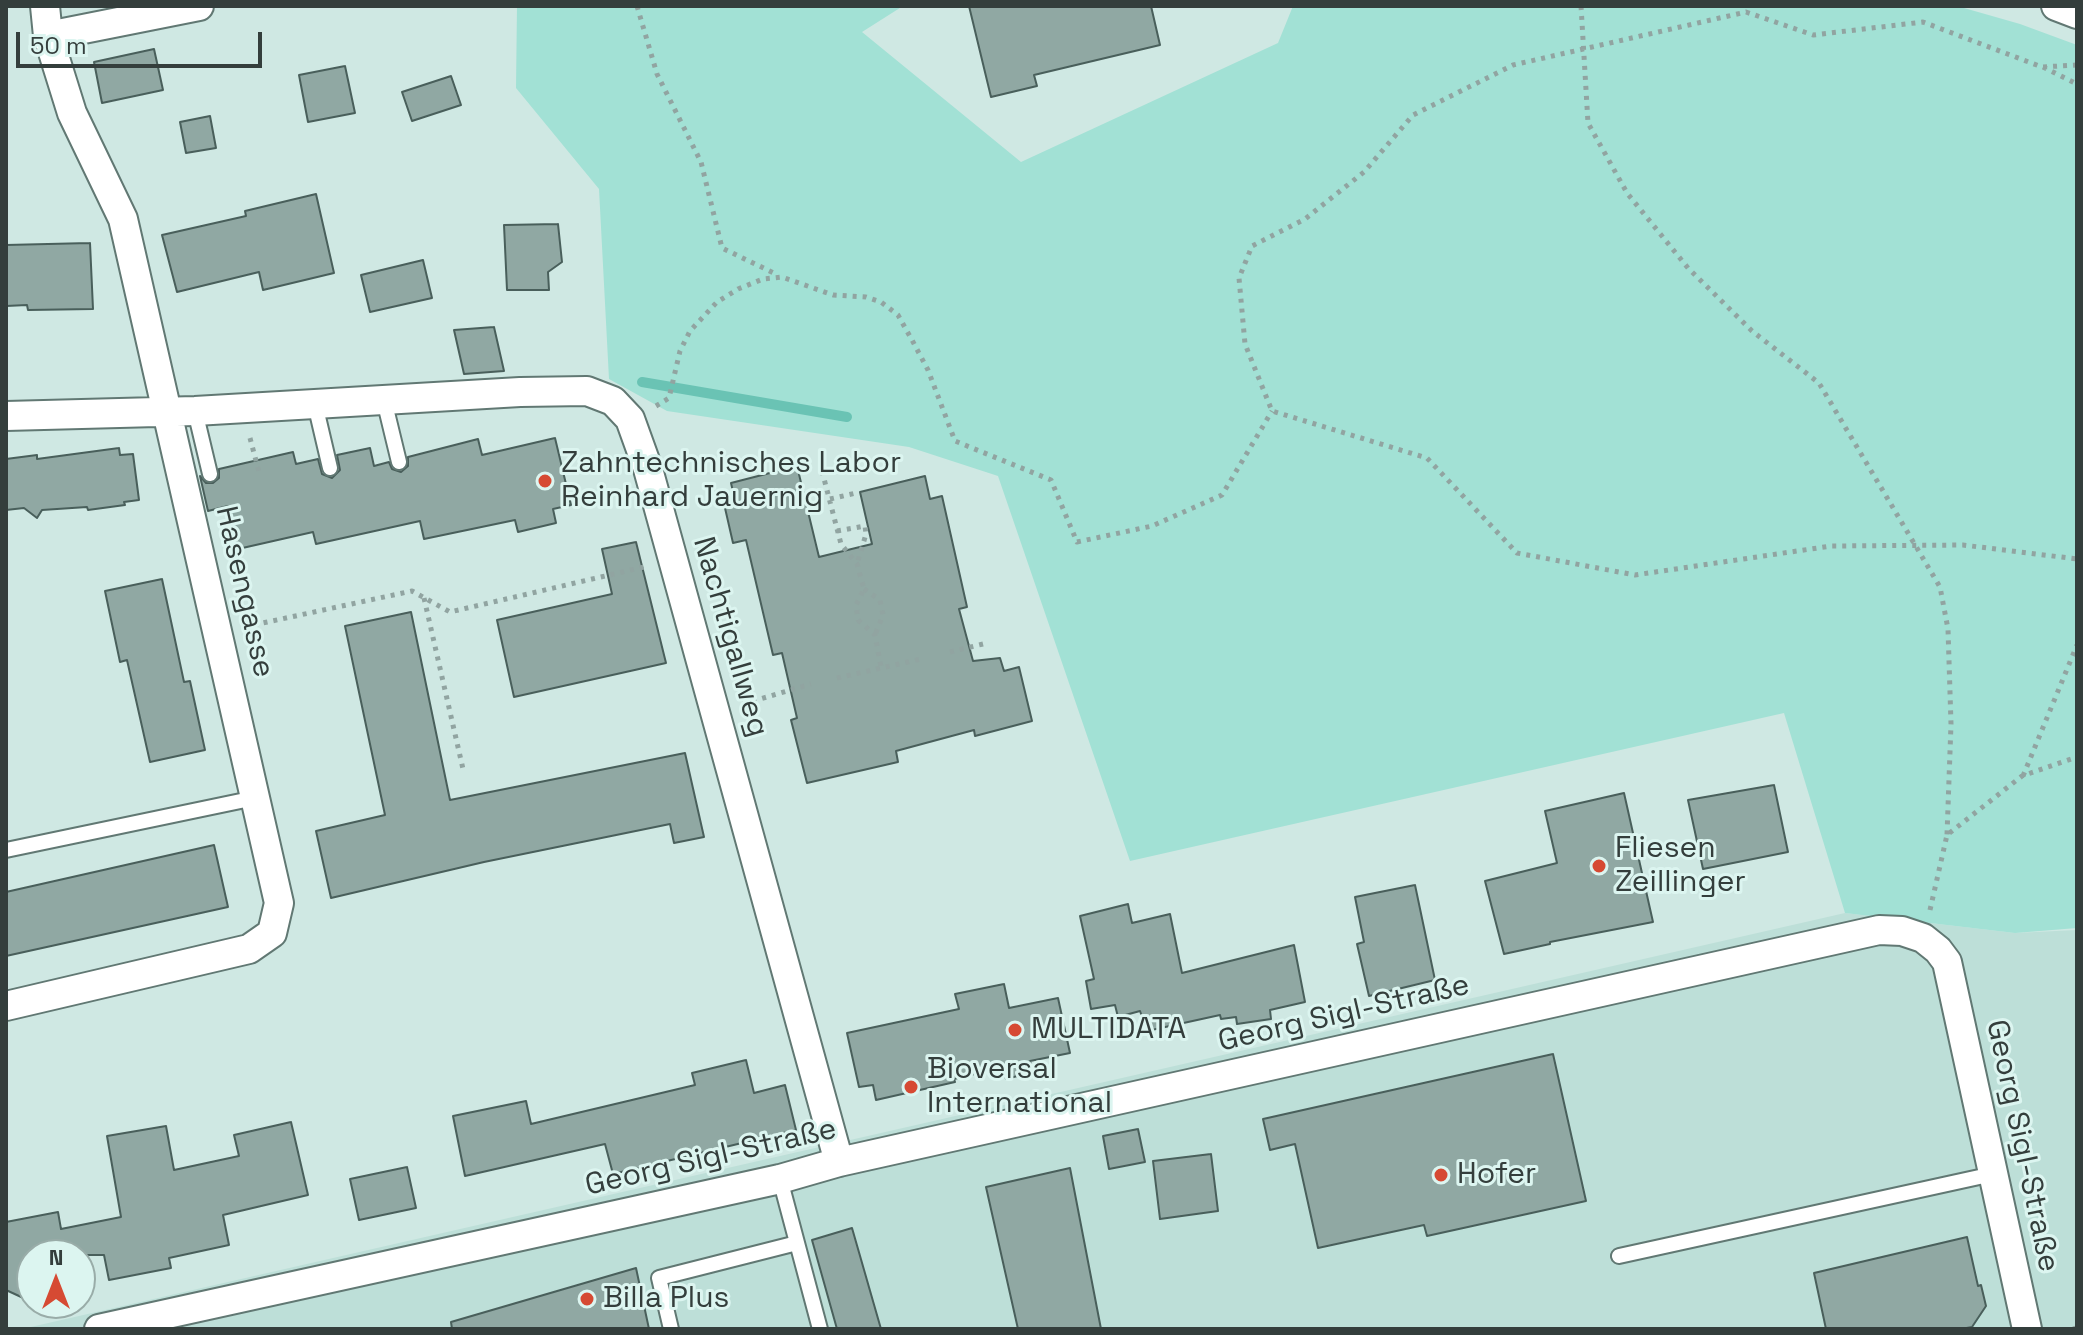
<!DOCTYPE html>
<meta charset="utf-8">
<style>
body{margin:0}
#map{position:relative;width:2083px;height:1335px;overflow:hidden;background:#cfe8e3;font-family:"Space Grotesk",sans-serif}
canvas{display:block}
.frame{position:absolute;inset:0;border:8px solid #343e3c;pointer-events:none}
.north{position:absolute;left:16px;top:1239px;width:80px;height:80px;box-sizing:border-box;background:#dcf5f0;border:2px solid #99aca8;border-radius:50%;rotate:0deg;font-size:22px;font-weight:700;line-height:32px;text-align:center;color:#343e3c}
.north::after{content:'';display:block;margin:auto;width:28px;height:36px;background:#d64a33;clip-path:polygon(50% 0,100% 100%,50% 72%,0 100%)}
.scale{position:absolute;left:16px;top:32px;width:246px;height:36px;box-sizing:border-box;border:4px solid #343e3c;border-top:0;padding-left:10px;font-size:24px;line-height:28px;white-space:nowrap;color:#343e3c;-webkit-text-stroke:6px #dcf5f0;paint-order:stroke}
</style>
<div id="map">
<canvas width="2083" height="1335"></canvas>
<div class="frame"></div>
<div class="north">N</div>
<div class="scale">50 m</div>
</div>
<script>
const ctx = document.querySelector('canvas').getContext('2d');
ctx.lineJoin = 'round';
function paint(path, color) { ctx.fillStyle = color; ctx.fill(path, 'evenodd'); }
const poly = rows => new Path2D(rows.map(r => 'M' + r).join(''));
function stroke(path, color, width, dash) { ctx.strokeStyle = color; ctx.lineWidth = width; ctx.lineCap = dash ? 'butt' : 'round'; ctx.setLineDash(dash || []); ctx.stroke(path); }
function write(font, color, halo, rows, align = 'center') {
  ctx.font = font + ' "Space Grotesk",sans-serif'; ctx.lineWidth = 6; ctx.setLineDash([]); ctx.textBaseline = 'middle'; ctx.strokeStyle = halo; ctx.fillStyle = color; for (const [text, x, y, turn = 0] of rows) {
    ctx.save(); ctx.translate(x, y); ctx.rotate((+turn || 0) * Math.PI / 180); ctx.textAlign = isNaN(turn) ? turn : align; if (halo) ctx.strokeText(text, 0, 0); ctx.fillText(text, 0, 0); ctx.restore();
  }
}
paint(poly([
 [1845,913,2015,933,2077,930,2077,1329,22,1329]
]), '#bddfd8');
paint(poly([
 [517,6,903,6,862,32,1021,162,1278,43,1293,6,1957,6,2020,24,2077,45,2077,928,2015,933,1845,913,1784,713,1130,861,998,476,909,447,667,411,609,379,599,189,516,88]
]), '#a2e1d5');
stroke(poly([
 [642,382,847,417]
]), '#6ac3b4', 10);
const building = poly([
 [969,6,1151,6,1160,45,1034,75,1037,86,991,97,969,6],
 [154,49,163,90,102,103,94,62,154,49],
 [345,66,355,113,308,122,299,75,345,66],
 [451,76,461,105,412,121,402,92,451,76],
 [210,116,216,148,186,153,180,122,210,116],
 [316,194,334,273,263,290,259,272,177,292,162,235,246,216,245,211,316,194],
 [558,224,562,262,548,272,549,290,507,290,504,225,558,224],
 [90,243,93,309,28,310,27,305,6,306,6,245,90,243],
 [423,260,432,298,370,312,361,275,423,260],
 [494,327,504,371,464,374,454,330,494,327],
 [555,438,571,505,553,509,556,523,518,532,515,520,424,539,420,521,316,544,313,532,238,549,228,506,208,511,200,476,206,483,213,483,219,478,219,469,293,452,296,464,318,459,322,474,332,478,340,470,337,455,370,448,374,466,389,462,392,469,401,472,408,466,408,457,478,439,482,455,555,438],
 [119,448,120,455,133,454,139,500,124,502,125,505,88,510,87,507,42,510,37,518,24,508,6,510,6,459,37,455,37,459,119,448],
 [797,466,819,557,872,544,860,492,925,476,930,499,942,496,967,607,959,609,973,661,1000,658,1004,671,1019,667,1032,721,975,736,974,730,896,751,898,762,807,783,791,720,797,718,782,653,773,655,746,540,733,543,725,508,736,505,731,483,797,466],
 [636,542,666,663,514,697,497,620,612,594,602,549,636,542],
 [162,579,184,682,190,681,205,750,150,762,127,660,120,662,105,591,162,579],
 [411,612,450,800,685,753,704,837,674,843,670,824,484,862,331,898,316,831,385,815,345,626,411,612],
 [1774,785,1788,852,1703,869,1688,800,1774,785],
 [1624,793,1653,922,1550,942,1550,944,1504,954,1485,881,1557,863,1545,811,1624,793],
 [214,845,228,907,6,956,6,892,214,845],
 [1415,885,1435,980,1369,996,1357,944,1364,942,1355,897,1415,885],
 [1128,904,1132,923,1170,914,1182,973,1294,945,1305,1002,1270,1010,1271,1019,1237,1024,1236,1017,1221,1019,1220,1015,1147,1031,1140,1011,1118,1017,1115,1005,1091,1009,1086,981,1094,979,1080,916,1128,904],
 [1004,984,1009,1008,1058,998,1070,1053,1030,1061,1033,1072,1006,1079,1003,1067,954,1079,955,1082,876,1100,873,1085,859,1087,847,1033,959,1009,955,994,1004,984],
 [1553,1054,1586,1201,1427,1236,1424,1225,1318,1248,1295,1144,1270,1150,1263,1119,1553,1054],
 [746,1060,754,1093,785,1085,796,1130,613,1174,605,1144,465,1176,453,1116,526,1101,531,1124,695,1085,692,1073,746,1060],
 [291,1122,308,1195,223,1215,229,1245,169,1258,171,1268,109,1280,104,1255,32,1255,32,1302,6,1290,6,1222,58,1212,61,1229,121,1217,107,1136,166,1126,174,1170,239,1156,234,1135,291,1122],
 [1138,1129,1145,1162,1109,1169,1103,1136,1138,1129],
 [1211,1154,1218,1211,1160,1219,1153,1161,1211,1154],
 [407,1167,416,1208,359,1220,350,1179,407,1167],
 [1070,1168,1101,1329,1018,1329,986,1187,1070,1168],
 [852,1228,881,1329,837,1329,812,1240,852,1228],
 [1967,1237,1978,1286,1981,1285,1986,1306,1972,1327,1961,1329,1826,1329,1814,1273,1967,1237],
 [636,1268,649,1329,452,1329,451,1322,636,1268]
]);
paint(building, '#90a8a3');
stroke(building, '#495f5b', 2);
const service = poly([
 [384,400,399,462],
 [315,404,330,468],
 [195,411,210,474],
 [6,850,255,798],
 [780,1179,820,1329],
 [1619,1256,1993,1174],
 [671,1329,659,1278,797,1243]
]);
const minor = poly([
 [2056,6,2077,14],
 [48,36,199,6],
 [6,416,195,411,520,392,587,391,613,401,630,419,648,469,839,1162],
 [6,1006,249,949,272,933,279,903,123,219,72,113,48,36,45,6],
 [99,1329,780,1179,839,1162,1879,930,1902,931,1923,938,1938,950,1947,962,2027,1329]
]);
stroke(service, '#617873', 18);
stroke(minor, '#617873', 32);
stroke(poly([
 [637,6,657,74,701,162,722,248,778,275],
 [1581,6,1588,123,1627,193,1688,268,1752,331,1819,383,1940,587,1948,629,1951,724,1947,835],
 [2077,65,2042,67,1923,22,1813,35,1746,12,1513,65,1413,115,1364,172,1305,219,1252,246,1239,278,1245,344,1272,411,1427,458,1517,553,1635,575,1831,546,1963,545,2077,559],
 [2043,67,2077,84],
 [656,406,669,398,680,351,690,331,717,302,738,289,763,279,782,277,833,295,866,297,881,302,898,315,912,340,928,370,955,441,1051,480,1077,542,1152,526,1222,495,1272,411],
 [250,438,259,472],
 [822,471,841,544,857,564,864,589,856,605,858,620,875,635,881,667],
 [830,499,856,493],
 [837,531,865,526,866,534,857,564],
 [864,589,880,600,883,615,875,635],
 [424,598,463,769],
 [244,627,412,591,450,612,644,567],
 [950,652,987,643],
 [837,678,921,659],
 [743,704,811,684],
 [2023,776,2077,645],
 [1930,910,1947,835,2022,776,2077,757],
 [2073,1329,2077,1328]
]), '#91a4a1', 5, [4, 6]);
stroke(service, '#fff', 14);
stroke(minor, '#fff', 28);
for (const [x, y, r, color] of [
 [545,481,8,"#d64a33"],
 [1599,866,8,"#d64a33"],
 [1015,1030,8,"#d64a33"],
 [911,1087,8,"#d64a33"],
 [1441,1175,8,"#d64a33"],
 [587,1299,8,"#d64a33"]
]) { const dot = new Path2D(); dot.arc(x, y, r, 0, 2 * Math.PI); ctx.fillStyle = color; ctx.fill(dot); stroke(dot, '#dcf5f0', 3); }
write('30px', '#343e3c', '#dcf5f0', [
 ["Zahntechnisches Labor",561,464],
 ["Reinhard Jauernig",561,498],
 ["Fliesen",1615,849],
 ["Zeillinger",1615,883],
 ["MULTIDATA",1031,1030],
 ["Bioversal",927,1070],
 ["International",927,1104],
 ["Hofer",1457,1175],
 ["Billa Plus",603,1299]
], 'left');
write('30px', '#343e3c', '#dcf5f0', [
 ["Hasengasse",244,592,77],
 ["Nachtigallweg",730,637,74],
 ["Georg Sigl-Straße",1344,1014,-13],
 ["Georg Sigl-Straße",2022,1146,78],
 ["Georg Sigl-Straße",711,1158,-13]
]);
</script>
